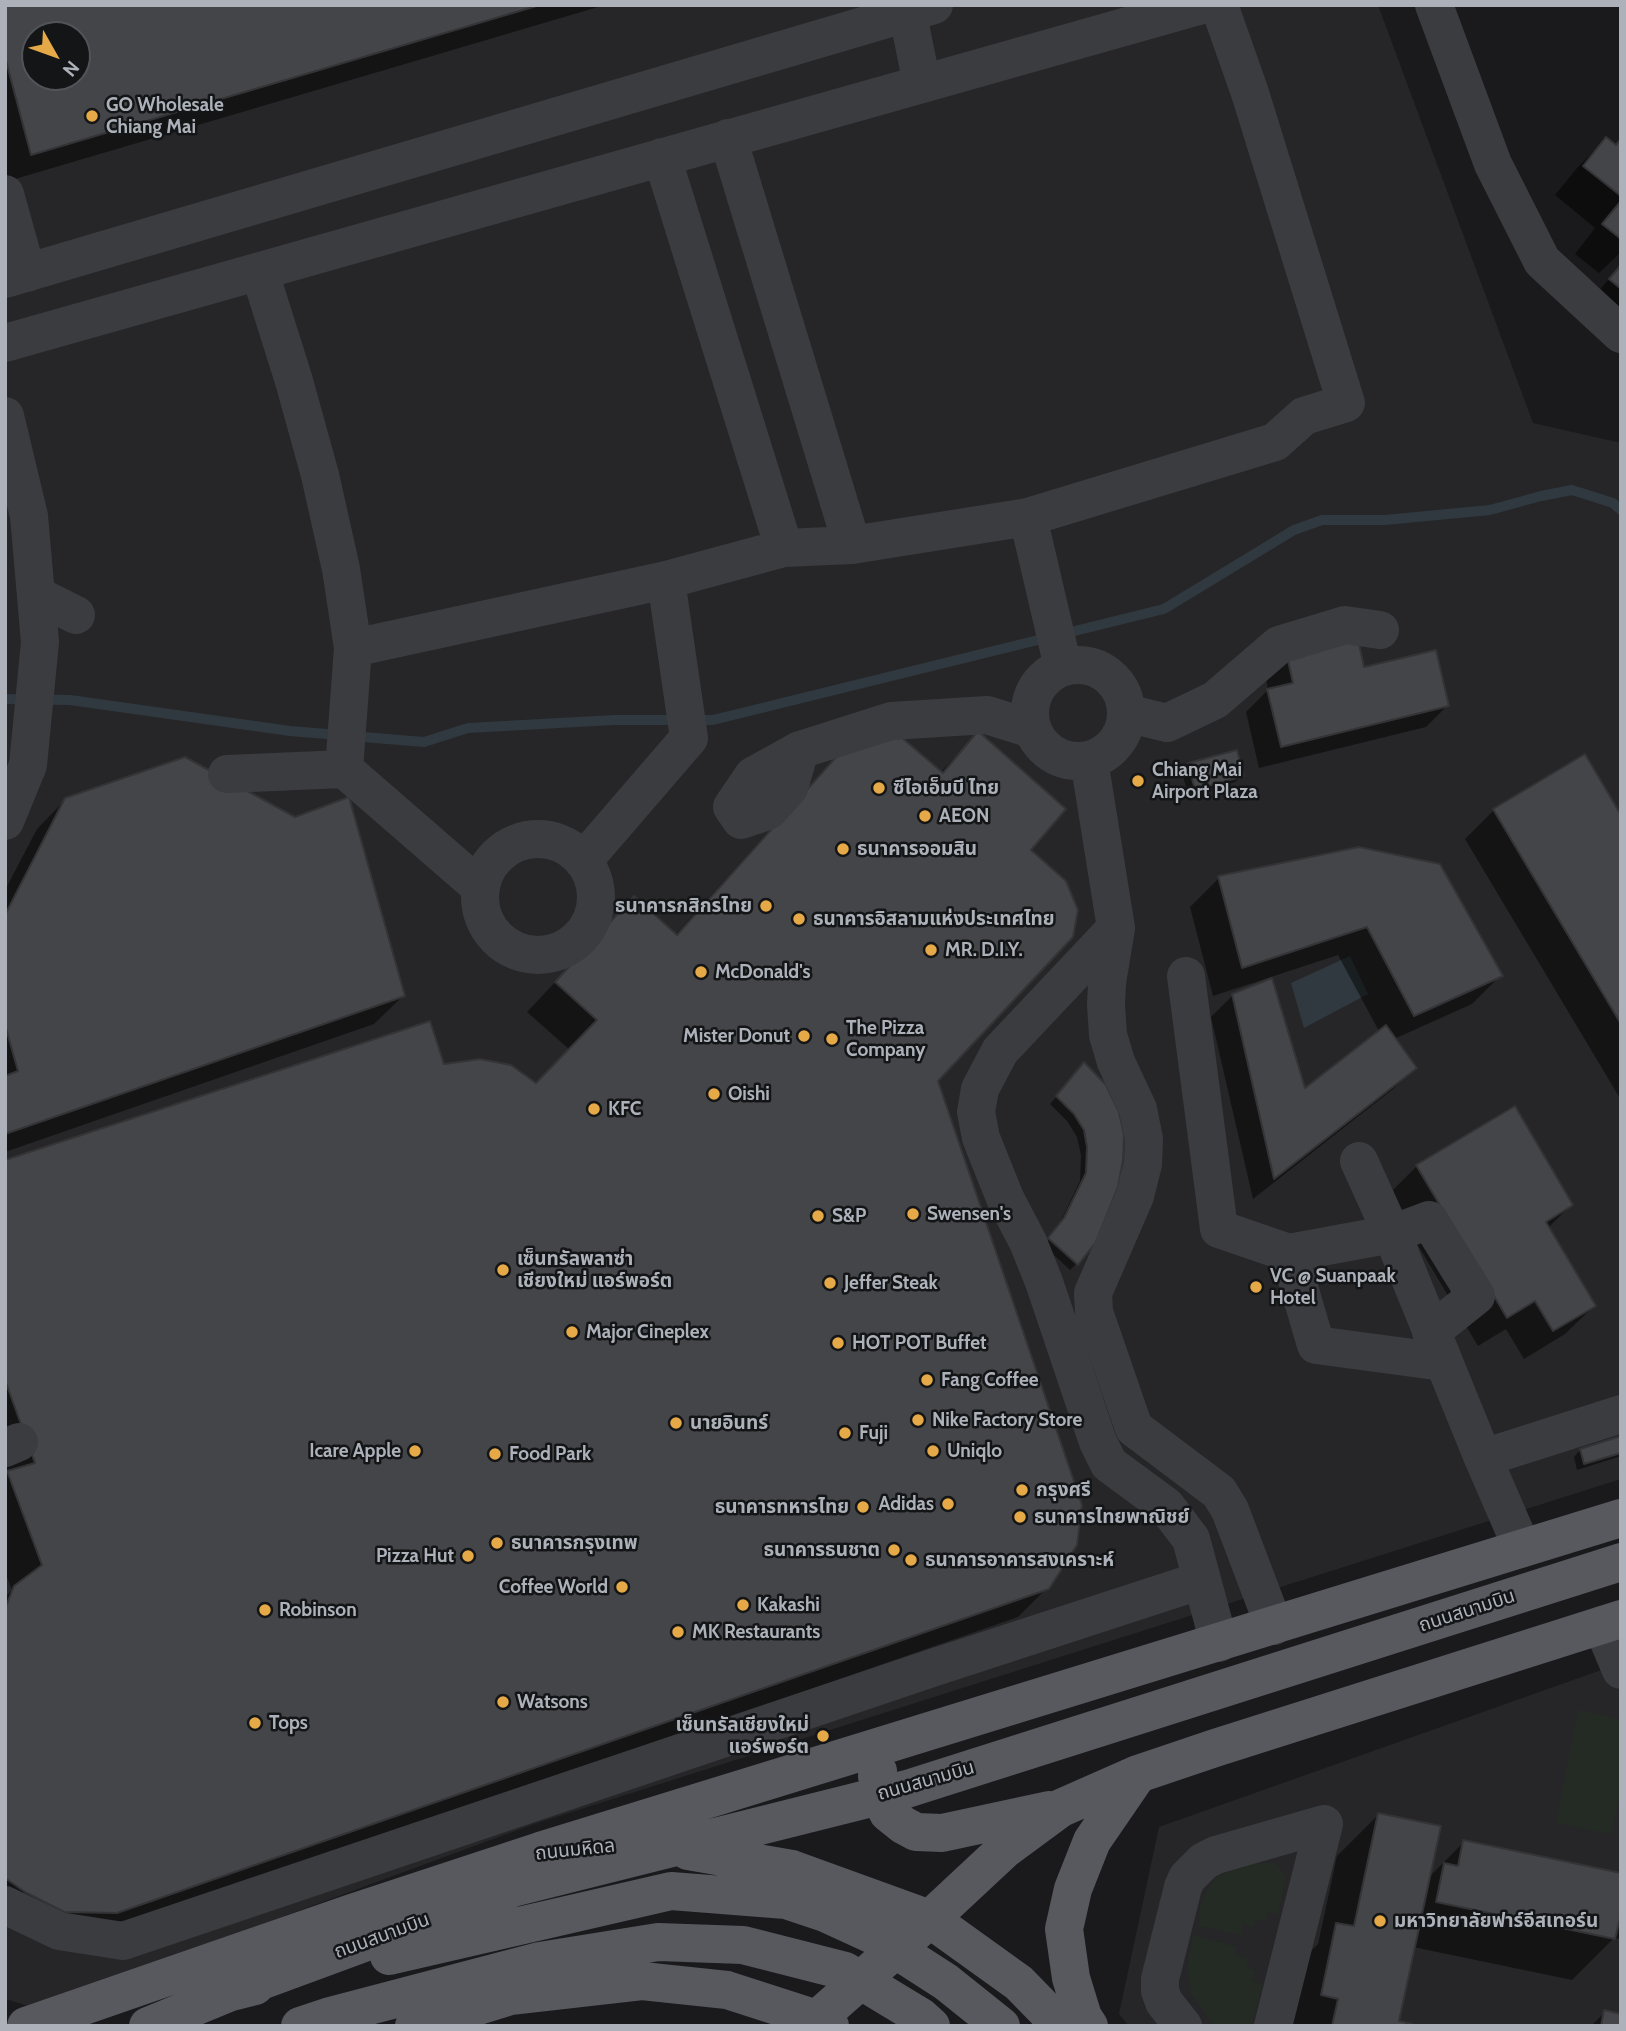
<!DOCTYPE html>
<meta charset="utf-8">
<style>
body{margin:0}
#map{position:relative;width:1626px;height:2031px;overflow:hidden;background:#1a1a1c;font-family:Cabin,sans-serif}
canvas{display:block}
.frame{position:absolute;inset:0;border:7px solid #adb2ba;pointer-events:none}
.north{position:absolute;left:21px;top:21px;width:70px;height:70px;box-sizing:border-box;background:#141517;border:2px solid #515458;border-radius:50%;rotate:130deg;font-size:19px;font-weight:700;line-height:28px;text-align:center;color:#adb2ba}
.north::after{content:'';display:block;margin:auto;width:24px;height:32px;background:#e6a947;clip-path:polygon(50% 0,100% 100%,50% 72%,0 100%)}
</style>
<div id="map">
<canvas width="1626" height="2031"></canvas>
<div class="frame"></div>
<div class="north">N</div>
</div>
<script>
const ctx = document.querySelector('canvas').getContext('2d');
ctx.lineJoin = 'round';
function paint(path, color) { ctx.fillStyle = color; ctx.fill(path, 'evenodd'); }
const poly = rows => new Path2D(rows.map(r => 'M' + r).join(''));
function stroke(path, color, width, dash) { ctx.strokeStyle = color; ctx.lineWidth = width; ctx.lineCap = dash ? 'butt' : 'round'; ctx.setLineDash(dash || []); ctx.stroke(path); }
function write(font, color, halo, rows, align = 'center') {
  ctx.font = font + ' Cabin,"Noto Sans Thai",sans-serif'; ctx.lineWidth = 5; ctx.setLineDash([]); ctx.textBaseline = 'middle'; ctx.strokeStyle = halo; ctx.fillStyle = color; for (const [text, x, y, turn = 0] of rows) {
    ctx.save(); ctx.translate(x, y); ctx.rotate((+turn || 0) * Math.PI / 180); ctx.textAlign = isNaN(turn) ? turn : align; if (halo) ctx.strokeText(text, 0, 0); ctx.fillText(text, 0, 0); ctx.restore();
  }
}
paint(poly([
 [5,5,1378,5,1533,423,1621,443,1621,1479,534,1824,35,2008,5,1999],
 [35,35,77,35,77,77,35,77],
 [1621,1663,1621,2026,1129,2026,1119,2014,1159,1827]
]), '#262628');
paint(poly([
 [1578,1710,1621,1719,1621,1788,1611,1834,1556,1823],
 [1273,1862,1282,1871,1286,1878,1278,1914,1267,1912,1265,1921,1256,1919,1254,1927,1243,1925,1241,1935,1199,1926,1200,1905,1215,1878,1244,1865],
 [1193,1935,1237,1947,1235,1955,1248,1959,1246,1968,1255,1970,1252,1981,1263,1984,1251,2026,1214,2026,1191,1993,1187,1970]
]), '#242b24');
paint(poly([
 [1350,956,1368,994,1304,1028,1291,983]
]), '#30393f');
paint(poly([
 [5,5,605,5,5,182],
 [35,35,77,35,77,77,35,77],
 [1606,139,1614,145,1621,139,1621,252,1599,273,1575,254,1595,228,1555,195,1577,168],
 [1621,265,1621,315,1596,294],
 [1287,657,1363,669,1448,705,1426,727,1259,768,1246,712,1268,690,1266,679],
 [978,733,1029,850,936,1081,1047,1588,1018,1617,87,1941,5,1925,5,1597,12,1590,5,1572,5,1162,443,1066,536,1085,570,1050,527,1012,634,898,675,935,826,767,855,737,940,773],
 [1189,765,1242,775,1235,782,1188,795,1182,772],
 [66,799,403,996,374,1024,5,1152,5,890,37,829],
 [1494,810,1621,818,1621,1100,1465,839],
 [1359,849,1501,975,1472,1004,1394,1039,1415,1068,1393,1089,1253,1199,1211,1017,1233,995,1304,1091,1380,1033,1338,955,1213,996,1190,907,1219,878],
 [1078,1071,1117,1187,1077,1263,1070,1270,1043,1245,1058,1227,1080,1181,1081,1155,1077,1137,1067,1121,1050,1104],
 [1417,1166,1571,1205,1548,1228,1594,1306,1565,1334,1524,1359,1506,1329,1478,1346,1388,1195],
 [1621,1438,1621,1456,1577,1470,1574,1457,1580,1450],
 [1378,1815,1428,1878,1464,1842,1621,1875,1621,1939,1614,1938,1572,1980,1413,1947,1397,2022,1416,2026,1283,2026,1296,1966,1318,1944,1337,1856],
 [1621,2011,1621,2026,1591,2026,1605,2012,1617,2015]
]), '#0007');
stroke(poly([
 [5,699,70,700,290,731,424,742,468,728,614,720,713,720,1164,609,1294,530,1322,520,1385,520,1490,510,1541,496,1572,490,1613,503,1621,510]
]), '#30393f', 10);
const building = poly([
 [5,5,540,5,31,155,5,57,5,5],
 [35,35,77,35,77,77,35,77,35,35],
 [1606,137,1616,145,1621,139,1621,196,1583,166,1606,137],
 [1621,201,1621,239,1602,224,1621,201],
 [1621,265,1621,289,1609,279,1621,265],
 [1358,639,1364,667,1436,650,1449,706,1281,747,1267,689,1293,683,1287,656,1358,639],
 [894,731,943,773,978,731,1066,809,1031,850,1066,881,1078,910,1073,937,938,1081,1082,1505,1077,1545,1049,1589,117,1913,64,1912,25,1892,5,1878,5,1609,14,1586,42,1565,7,1471,35,1463,5,1380,5,1160,430,1021,444,1064,480,1059,511,1065,536,1083,597,1020,555,982,634,896,677,935,855,736,894,731],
 [1237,750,1244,776,1195,790,1188,763,1237,750],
 [1585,754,1621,815,1621,1024,1493,809,1585,754],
 [185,757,295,817,349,797,405,996,5,1134,5,1076,18,1071,5,1025,5,915,65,798,185,757],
 [1359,847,1440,864,1503,976,1414,1016,1367,927,1242,968,1218,876,1359,847],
 [1272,978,1305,1088,1386,1025,1417,1068,1274,1179,1232,994,1272,978],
 [1084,1062,1106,1085,1119,1112,1124,1135,1123,1160,1118,1187,1096,1242,1078,1265,1048,1238,1064,1218,1086,1173,1087,1147,1084,1130,1074,1114,1056,1096,1084,1062],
 [1515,1106,1573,1205,1546,1222,1596,1306,1553,1331,1535,1301,1507,1318,1416,1165,1515,1106],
 [1621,1436,1621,1453,1584,1464,1580,1449,1621,1436],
 [1378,1813,1441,1826,1399,2021,1419,2026,1332,2026,1338,1999,1321,1995,1336,1923,1354,1926,1378,1813],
 [1463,1840,1621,1873,1621,1914,1615,1939,1436,1902,1444,1863,1458,1866,1463,1840],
 [1604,2010,1621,2014,1621,2026,1601,2026,1604,2010]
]);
paint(building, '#444548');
stroke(building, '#343437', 2);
stroke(poly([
 [906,5,922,84],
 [1434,5,1493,164,1542,261,1621,334],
 [728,138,852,545],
 [662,157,784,548],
 [5,194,27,273],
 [260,273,294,381,320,475,341,569,353,648,666,580,784,548,852,545,1028,517,1275,442,1304,416,1346,403,1250,93,1219,5],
 [5,279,934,5],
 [5,343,1202,5],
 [5,416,29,516,40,642,28,765,5,821],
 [1028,517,1063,667],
 [36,595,76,615],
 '1030 713a48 48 0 1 1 96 0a48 48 0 1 1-96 0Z',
 [1126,713,1167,723,1215,700,1279,645,1345,625,1380,630],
 [800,750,789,788,768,811,741,820,732,807,753,776,800,750,891,721,987,715,1032,729],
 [1089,760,1116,928,1107,983,1106,1005,1108,1035,1116,1062,1138,1109,1144,1139,1143,1164,1135,1196,1093,1293,1094,1312,1134,1428,1219,1492,1230,1510,1274,1626],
 [344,769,353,648],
 [227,774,344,769,481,888],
 '480 897a58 58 0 1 1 116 0a58 58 0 1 1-116 0Z',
 [583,861,689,738,666,580],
 [1116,928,1000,1051,980,1089,976,1112,981,1138,1005,1198,1028,1242,1044,1282,1098,1442,1109,1464,1166,1506,1191,1539,1219,1643],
 [1186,976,1219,1229,1289,1253],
 [1359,1161,1392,1234,1483,1458],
 [1431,1332,1476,1296,1429,1220,1392,1234,1289,1253,1316,1345,1443,1362],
 [5,1448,19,1442],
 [1522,1548,1483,1458,1621,1414],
 [1602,1625,1621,1670],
 [5,1905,59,1931,123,1941,932,1668,1202,1580],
 [1183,2026,1164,2002,1160,1991,1160,1979,1183,1887,1187,1878,1204,1861,1216,1855,1324,1824,1273,2026]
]), '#3b3c40', 38);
stroke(poly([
 [878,1771,877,1776,881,1796,888,1813,903,1825,916,1832,942,1833,1049,1810],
 [540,1851,1621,1518],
 [688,1851,792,1869,930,1919,1019,1983,1061,2026],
 [389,1956,671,1891,786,1900,825,1913,873,1935,946,1982,1001,2026],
 [231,1992,516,1887,907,1789,1621,1562],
 [817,2019,930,1919,1004,1850,1061,1808,1138,1774,1215,1748,1621,1619],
 [26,2026,352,1913,540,1851,566,1849],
 [148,2026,231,1992,255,1986],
 [300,2026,327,2017,540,1961,658,1942,743,1945,845,1971,921,2017,931,2026],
 [414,2026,510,1996,642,1981,727,1990,817,2019,830,2026],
 [1089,2026,1083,2017,1071,1978,1064,1929,1073,1889,1092,1841,1138,1774]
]), '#57595f', 38);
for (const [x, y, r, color] of [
 [92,116,7,"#e6a947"],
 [1138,781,7,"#e6a947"],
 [879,788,7,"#e6a947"],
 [925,816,7,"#e6a947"],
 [843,849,7,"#e6a947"],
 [766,906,7,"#e6a947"],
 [799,919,7,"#e6a947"],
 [931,950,7,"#e6a947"],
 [701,972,7,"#e6a947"],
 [804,1036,7,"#e6a947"],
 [832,1039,7,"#e6a947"],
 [714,1094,7,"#e6a947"],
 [594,1109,7,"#e6a947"],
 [913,1214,7,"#e6a947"],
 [818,1216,7,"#e6a947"],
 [503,1270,7,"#e6a947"],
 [830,1283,7,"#e6a947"],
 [1256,1287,7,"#e6a947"],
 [572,1332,7,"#e6a947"],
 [838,1343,7,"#e6a947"],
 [927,1380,7,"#e6a947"],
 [918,1420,7,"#e6a947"],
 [676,1423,7,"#e6a947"],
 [845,1433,7,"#e6a947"],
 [415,1451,7,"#e6a947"],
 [933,1451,7,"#e6a947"],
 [495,1454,7,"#e6a947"],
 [1022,1490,7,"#e6a947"],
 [948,1504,7,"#e6a947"],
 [863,1507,7,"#e6a947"],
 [1020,1517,7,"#e6a947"],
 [497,1543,7,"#e6a947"],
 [894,1550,7,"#e6a947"],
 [468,1556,7,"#e6a947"],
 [911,1560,7,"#e6a947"],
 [622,1587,7,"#e6a947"],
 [743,1605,7,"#e6a947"],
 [265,1610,7,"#e6a947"],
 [678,1632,7,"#e6a947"],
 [503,1702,7,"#e6a947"],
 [255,1723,7,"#e6a947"],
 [823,1736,7,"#e6a947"],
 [1380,1921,7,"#e6a947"]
]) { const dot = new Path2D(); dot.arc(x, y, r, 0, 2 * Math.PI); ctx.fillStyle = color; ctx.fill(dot); stroke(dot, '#141517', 2.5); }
write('bold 19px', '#adb2ba', '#141517', [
 ["GO Wholesale",106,105],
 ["Chiang Mai",106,127],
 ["Chiang Mai",1152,770],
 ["Airport Plaza",1152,792],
 ["ซีไอเอ็มบี ไทย",893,788],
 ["AEON",939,816],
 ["ธนาคารออมสิน",857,849],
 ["ธนาคารกสิกรไทย",752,906,"right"],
 ["ธนาคารอิสลามแห่งประเทศไทย",813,919],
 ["MR. D.I.Y.",945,950],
 ["McDonald's",715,972],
 ["The Pizza",846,1028],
 ["Company",846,1050],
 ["Mister Donut",790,1036,"right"],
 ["Oishi",728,1094],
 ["KFC",608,1109],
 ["Swensen's",927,1214],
 ["S&P",832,1216],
 ["เซ็นทรัลพลาซ่า",517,1259],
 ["เชียงใหม่ แอร์พอร์ต",517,1281],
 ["VC @ Suanpaak",1270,1276],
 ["Hotel",1270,1298],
 ["Jeffer Steak",844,1283],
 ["Major Cineplex",586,1332],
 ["HOT POT Buffet",852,1343],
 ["Fang Coffee",941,1380],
 ["Nike Factory Store",932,1420],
 ["นายอินทร์",690,1423],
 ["Fuji",859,1433],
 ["Icare Apple",401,1451,"right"],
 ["Uniqlo",947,1451],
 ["Food Park",509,1454],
 ["กรุงศรี",1036,1490],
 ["Adidas",934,1504,"right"],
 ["ธนาคารทหารไทย",849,1507,"right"],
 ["ธนาคารไทยพาณิชย์",1034,1517],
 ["ธนาคารกรุงเทพ",511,1543],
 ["ธนาคารธนชาต",880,1550,"right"],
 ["Pizza Hut",454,1556,"right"],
 ["ธนาคารอาคารสงเคราะห์",925,1560],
 ["Coffee World",608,1587,"right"],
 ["Kakashi",757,1605],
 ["Robinson",279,1610],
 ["MK Restaurants",692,1632],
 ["Watsons",517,1702],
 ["Tops",269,1723],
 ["เซ็นทรัลเชียงใหม่",809,1725,"right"],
 ["แอร์พอร์ต",809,1747,"right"],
 ["มหาวิทยาลัยฟาร์อีสเทอร์น",1394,1921]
], 'left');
write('19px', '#adb2ba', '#141517', [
 ["ถนนสนามบิน",1467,1611,-18],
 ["ถนนสนามบิน",926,1781,-16],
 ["ถนนมหิดล",575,1850,-6],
 ["ถนนสนามบิน",382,1936,-20]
]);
</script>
